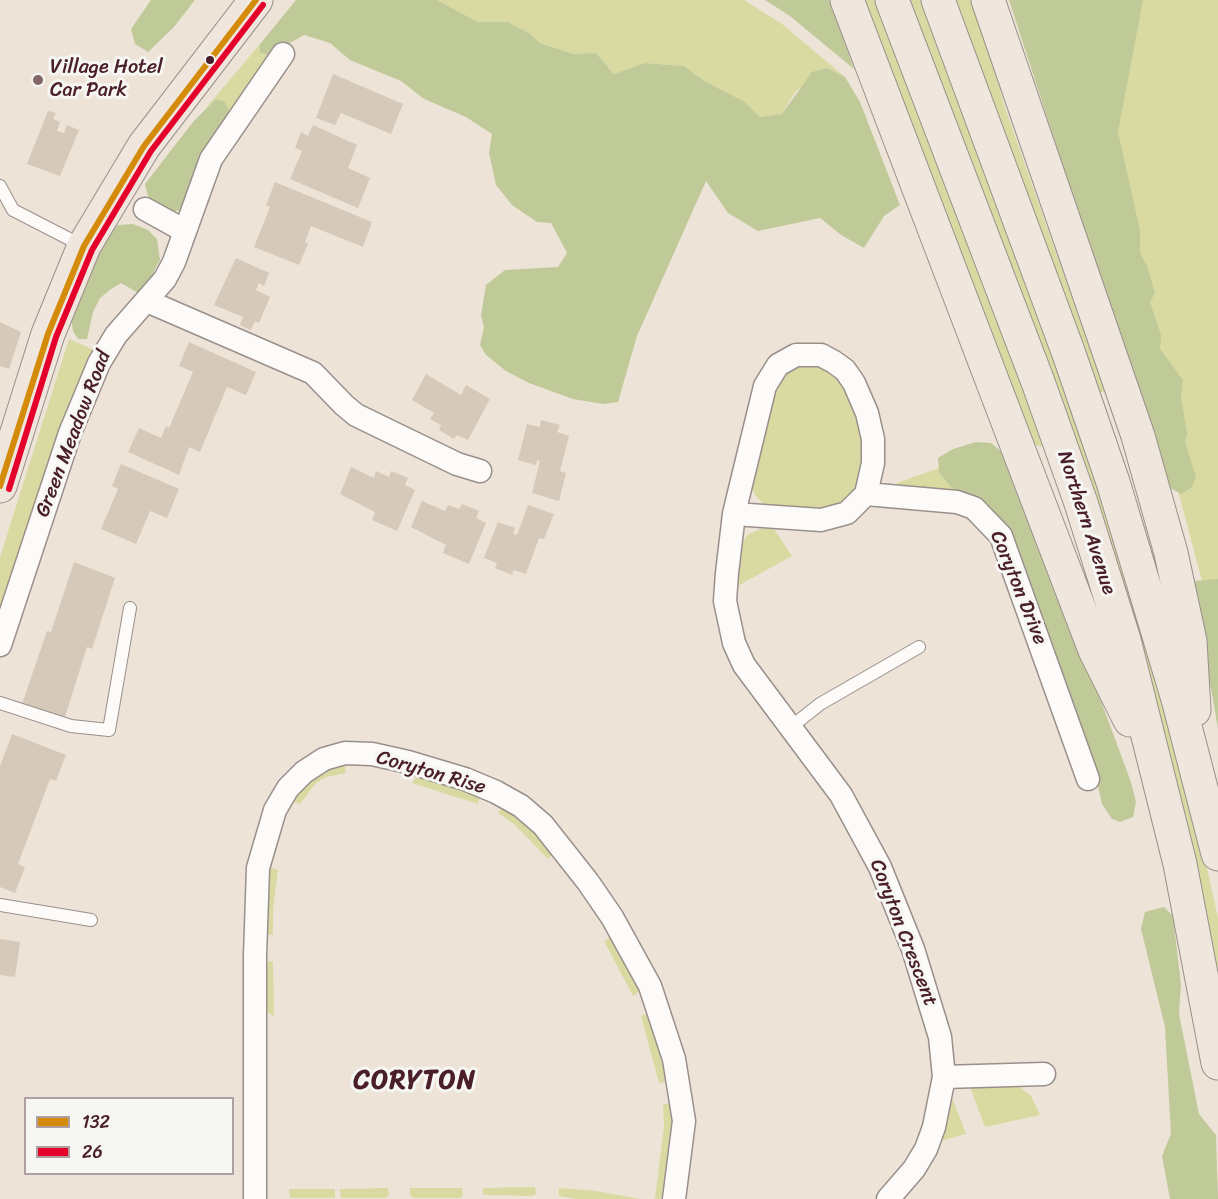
<!DOCTYPE html>
<style>
body{margin:0}
#map{position:relative;width:1218px;height:1199px;overflow:hidden;background:#ede3d7;font-family:Sriracha,sans-serif}
canvas{display:block}
.legend{position:absolute;left:24px;top:1097px;width:210px;height:78px;box-sizing:border-box;background:#f6f6f2;border:2px solid #b1a0a2;margin:0;padding:8px 10px;list-style:none;font-size:18px;color:#4a1f2b}
.legend li{display:flex;align-items:center;gap:12px;height:30px}
.legend b{width:30px;border:2px solid #b1a0a2}
</style>
<div id="map">
<canvas width="1218" height="1199"></canvas>
<ul class="legend">
<li><b style="height:8px;background:#d48b09"></b>132</li>
<li><b style="height:8px;background:#e4002b"></b>26</li>
</ul>
</div>
<script>
const ctx = document.querySelector('canvas').getContext('2d');
ctx.lineJoin = 'round';
function paint(path, color) { ctx.fillStyle = color; ctx.fill(path, 'evenodd'); }
const poly = rows => new Path2D(rows.map(r => 'M' + r).join(''));
function stroke(path, color, width, dash) { ctx.strokeStyle = color; ctx.lineWidth = width; ctx.lineCap = dash ? 'butt' : 'round'; ctx.setLineDash(dash || []); ctx.stroke(path); }
function write(font, color, halo, rows, align = 'center') {
  ctx.font = font + ' Sriracha,sans-serif'; ctx.lineWidth = 6; ctx.setLineDash([]); ctx.textBaseline = 'middle'; ctx.strokeStyle = halo; ctx.fillStyle = color; for (const [text, x, y, turn = 0] of rows) {
    ctx.save(); ctx.translate(x, y); ctx.rotate((+turn || 0) * Math.PI / 180); ctx.textAlign = isNaN(turn) ? turn : align; if (halo) ctx.strokeText(text, 0, 0); ctx.fillText(text, 0, 0); ctx.restore();
  }
}
paint(poly([
 [437,0,744,0,782,24,845,77,827,68,795,92,782,114,760,117,744,102,706,82,684,66,645,63,614,74,596,53,573,54,540,43,529,33,508,22,478,22],
 [865,0,878,0,1045,448,1032,444],
 [907,0,923,0,1014,245,1116,533,1205,859,1218,918,1218,991],
 [953,0,973,0,1005,108,1105,392,1099,392],
 [1127,0,1218,0,1218,642,1170,460,1106,118],
 [270,32,260,44,274,52,230,113,216,99,201,114],
 [69,339,94,350,56,437,0,610,0,557],
 [812,364,827,369,837,376,847,392,858,418,865,465,856,491,846,502,824,511,775,509,764,505,755,495,751,485,774,389,790,367],
 [939,468,939,472,967,497,897,488,897,483],
 [763,528,774,529,792,556,736,587,742,544,747,535],
 [344,764,346,773,326,777,316,783,300,804,291,801,318,772],
 [417,776,480,795,478,804,412,783],
 [502,807,506,807,528,825,553,851,552,855,548,859,515,825,498,813],
 [271,868,278,870,273,910,273,935,265,935,268,871],
 [611,937,641,990,633,996,604,941],
 [273,961,274,1016,265,1011,265,966,267,962],
 [649,1013,668,1078,666,1082,659,1083,641,1016],
 [1008,1083,1020,1087,1031,1096,1040,1115,985,1127,970,1087],
 [953,1100,966,1134,940,1141,950,1101],
 [663,1104,670,1104,674,1124,666,1190,660,1199,655,1199,664,1127],
 [535,1187,536,1194,533,1196,483,1195,483,1188],
 [388,1188,389,1195,385,1198,341,1198,340,1189],
 [410,1188,462,1188,463,1195,461,1198,414,1198,410,1195],
 [559,1188,596,1191,640,1199,576,1199,559,1196],
 [289,1189,335,1189,335,1198,290,1198]
]), '#d8daa1');
paint(poly([
 [151,0,195,0,174,27,148,52,135,44,131,29],
 [296,0,437,0,478,22,508,22,529,33,540,43,573,54,596,53,614,74,645,63,684,66,706,82,745,102,760,117,782,114,812,72,827,68,845,77,860,102,900,205,884,216,864,248,841,235,820,218,758,231,728,213,706,181,637,336,618,402,603,404,573,399,529,383,506,371,486,355,480,345,484,327,481,315,486,285,505,270,558,267,567,253,551,223,537,222,512,205,496,185,489,153,492,134,466,117,424,99,401,81,350,60,330,43,304,35,268,55,260,52,260,44],
 [765,0,830,0,854,69,790,16],
 [1009,0,1143,0,1118,132,1140,231,1140,253,1147,266,1155,293,1150,302,1161,335,1160,349,1183,380,1181,397,1187,433,1185,442,1196,477,1192,487,1181,494,1167,486],
 [216,99,225,102,230,113,190,199,180,210,167,214,149,200,145,184,193,122],
 [133,224,148,230,157,239,160,260,153,273,152,284,140,294,121,283,111,289,100,298,93,312,87,339,78,339,73,331,71,317,102,239,118,225],
 [976,442,991,443,1012,461,1131,782,1136,802,1133,817,1120,822,1112,819,1102,804,1095,772,1046,645,967,497,951,487,939,472,938,458,953,449],
 [1218,579,1218,729,1211,688,1200,658,1207,645,1192,585,1195,581],
 [1164,907,1173,916,1181,985,1179,1014,1199,1114,1216,1135,1218,1199,1170,1199,1162,1156,1171,1134,1165,1027,1141,929,1145,912]
]), '#c0ca99');
paint(poly([
 [333,74,403,104,391,134,341,113,335,125,316,118],
 [48,111,56,113,53,119,60,122,57,131,64,133,67,125,79,130,60,176,27,164],
 [313,125,357,145,348,168,370,178,358,208,290,179,302,151,295,148,301,132,308,136],
 [275,182,372,222,363,247,311,226,305,242,308,244,299,265,254,247,270,207,266,205],
 [236,258,269,273,264,286,259,283,256,290,270,297,259,323,255,321,251,330,240,325,243,317,214,305],
 [0,322,21,332,9,369,0,366],
 [189,342,256,372,246,395,227,387,200,452,189,447,179,475,128,452,139,428,161,438,166,426,169,428,193,372,179,366],
 [426,374,461,395,466,385,490,399,468,440,457,435,454,439,439,430,441,425,430,419,434,413,412,400],
 [541,420,560,425,557,432,569,436,560,471,566,473,559,501,532,493,540,461,537,460,536,465,518,460,527,424,540,427],
 [121,464,179,489,167,518,150,511,136,544,101,529,118,489,112,486],
 [351,467,374,478,376,471,389,477,391,471,408,478,405,485,415,490,397,531,372,520,375,512,340,494],
 [422,501,445,511,448,505,459,509,462,504,479,511,476,518,486,523,469,564,443,553,446,545,411,527],
 [528,505,554,514,544,539,539,538,526,574,514,570,512,575,495,568,497,563,484,558,498,522,515,528,513,534,517,535],
 [74,562,115,578,92,649,87,647,65,717,22,704,47,631,51,632],
 [12,734,66,755,56,781,50,779,18,864,25,867,15,893,0,887,0,766],
 [0,939,20,942,15,977,0,975]
]), '#d6c9b9');
const service = poly([
 [0,186,13,210,83,246],
 [0,703,71,726,109,730,130,608],
 [791,727,820,704,919,647],
 [0,905,91,920]
]);
const minor = poly([
 [145,209,185,231],
 [147,301,313,373,344,405,356,415,457,464,480,471],
 [866,494,957,502,974,508,1001,536,1088,779],
 [734,514,821,520,847,513,866,494,873,463,873,439,867,413,854,383,845,370,834,362,821,355,796,355,778,365,765,386,738,497,734,514,727,573,725,601,734,643,744,665,841,795,880,867,913,949,940,1037,944,1077,934,1127,926,1149,914,1169,888,1199],
 [0,645,70,433,99,363,116,335,165,279,174,262,211,159,283,54],
 [944,1077,1044,1074],
 [255,1199,255,956,258,868,275,810,288,788,304,772,324,759,345,753,372,754,408,762,465,779,496,792,521,806,543,825,588,882,612,917,650,986,674,1059,684,1121,674,1199]
]);
const primary = poly([
 [0,486,48,334,84,246,144,146,256,0]
]);
const trunk = poly([
 [847,0,1095,650,1130,720],
 [892,0,1038,382,1081,503,1124,640,1180,864,1218,1063],
 [938,0,1069,354,1113,482,1178,699,1218,854],
 [988,0,1138,436,1171,553,1190,641,1194,710]
]);
stroke(service, '#9a8f8b', 14);
stroke(minor, '#9a8f8b', 25);
stroke(primary, '#9a8f8b', 35);
stroke(trunk, '#9a8f8b', 35);
stroke(service, '#fcfbf9', 12);
stroke(minor, '#fcfbf9', 22);
stroke(primary, '#efe6de', 33);
stroke(trunk, '#efe6de', 33);
stroke(poly([
 [0,486,48,334,84,246,144,146,256,0]
]), '#d48b09', 6);
stroke(poly([
 [9,489,56,337,92,250,151,151,263,5]
]), '#e4002b', 6);
for (const [x, y, r, color] of [
 [210,60,5,"#4a1f2b"],
 [38,80,6,"#836467"]
]) { const dot = new Path2D(); dot.arc(x, y, r, 0, 2 * Math.PI); ctx.fillStyle = color; ctx.fill(dot); stroke(dot, '#f6f6f2', 2); }
write('20px', '#4a1f2b', '#f6f6f2', [
 ["Village Hotel",50,68],
 ["Car Park",50,91]
], 'left');
write('20px', '#4a1f2b', '#f6f6f2', [
 ["Green Meadow Road",74,434,-69],
 ["Northern Avenue",1086,523,72],
 ["Coryton Drive",1018,588,68],
 ["Coryton Rise",431,773,16],
 ["Coryton Crescent",903,933,69]
]);
ctx.letterSpacing = '1.5px';
write('bold 26px', '#4a1f2b', '#f6f6f2', [
 ["CORYTON",415,1081]
]);
ctx.letterSpacing = '0px';
</script>
